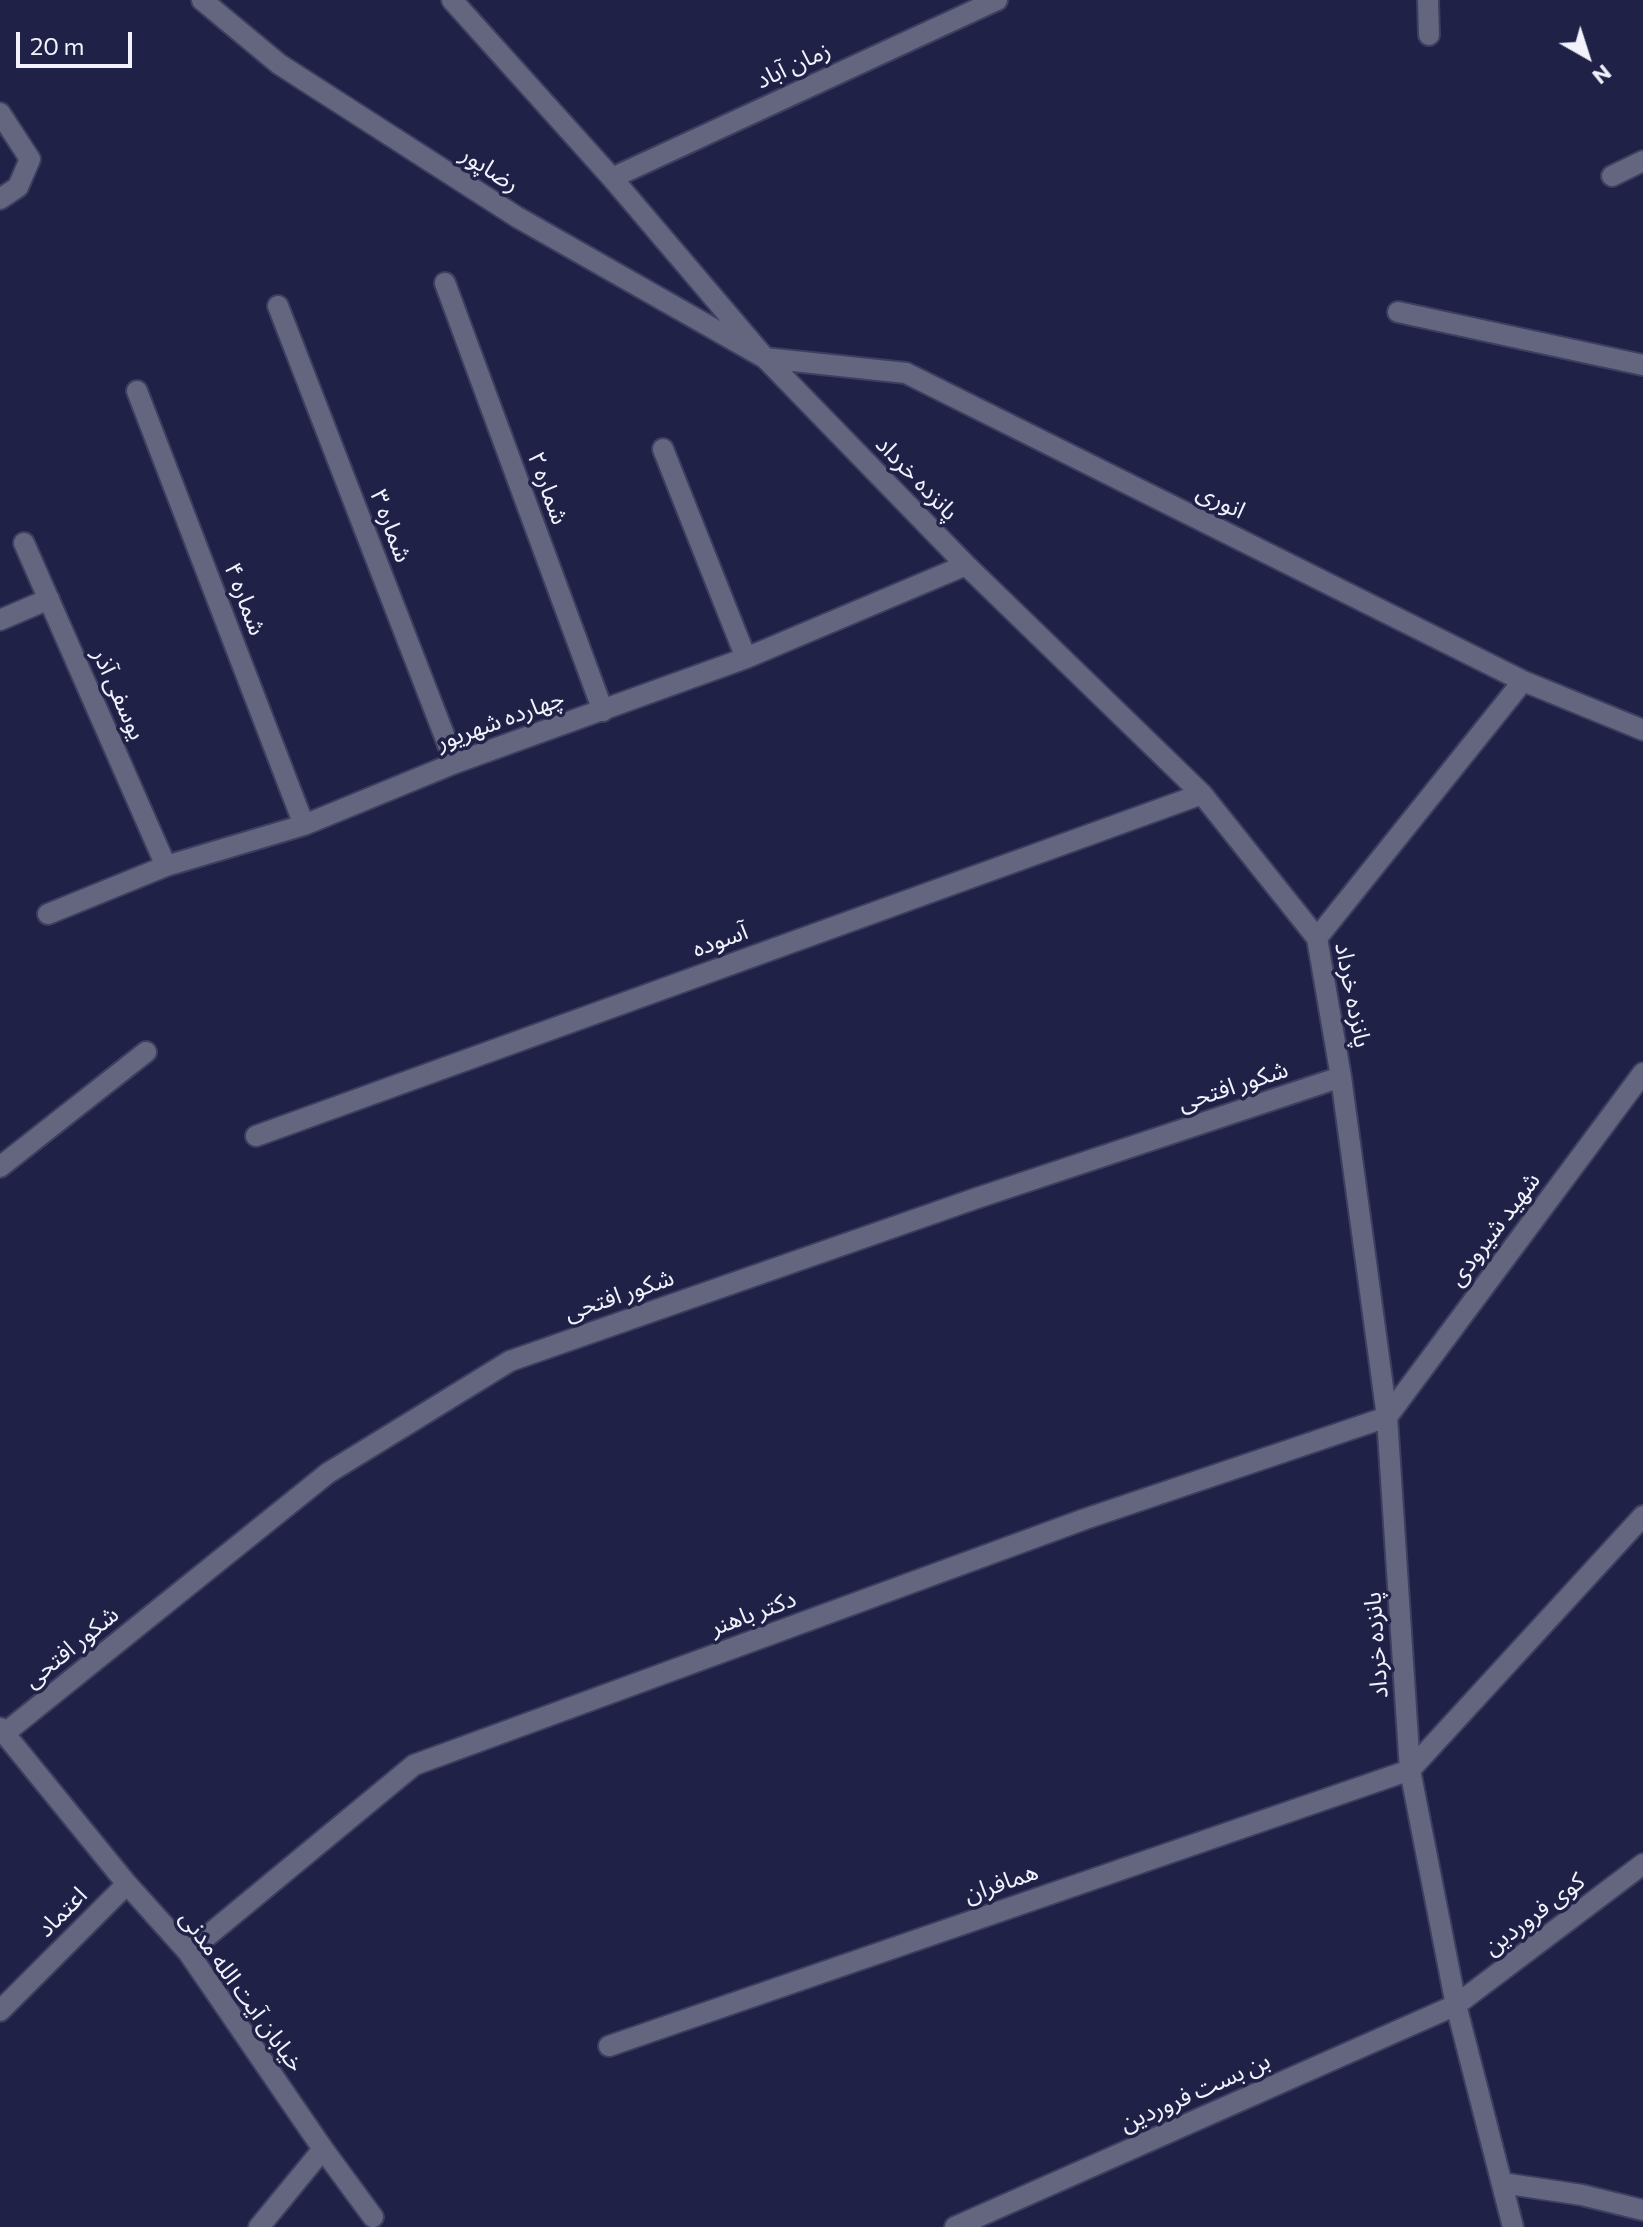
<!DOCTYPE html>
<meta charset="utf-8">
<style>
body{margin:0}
#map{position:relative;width:1643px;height:2227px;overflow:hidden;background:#202147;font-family:Commissioner,sans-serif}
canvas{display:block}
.north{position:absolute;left:1547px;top:16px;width:80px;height:80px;-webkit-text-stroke:6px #202147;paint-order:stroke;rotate:141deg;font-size:22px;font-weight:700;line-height:32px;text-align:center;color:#f1f2fc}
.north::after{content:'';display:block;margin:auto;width:28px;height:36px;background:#f1f2fc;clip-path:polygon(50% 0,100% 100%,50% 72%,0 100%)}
.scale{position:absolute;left:16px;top:32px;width:116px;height:36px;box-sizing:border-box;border:4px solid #f1f2fc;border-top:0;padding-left:10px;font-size:24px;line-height:28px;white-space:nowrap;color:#f1f2fc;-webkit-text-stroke:6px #202147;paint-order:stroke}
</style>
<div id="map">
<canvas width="1643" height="2227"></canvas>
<div class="north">N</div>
<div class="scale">20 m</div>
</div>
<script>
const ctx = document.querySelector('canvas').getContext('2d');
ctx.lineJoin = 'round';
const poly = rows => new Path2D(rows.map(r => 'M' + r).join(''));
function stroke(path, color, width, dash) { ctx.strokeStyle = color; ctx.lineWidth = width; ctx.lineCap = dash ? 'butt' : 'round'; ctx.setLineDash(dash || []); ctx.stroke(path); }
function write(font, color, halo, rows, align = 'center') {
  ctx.font = font + ' Commissioner,"Noto Sans Arabic",sans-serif'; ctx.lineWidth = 7; ctx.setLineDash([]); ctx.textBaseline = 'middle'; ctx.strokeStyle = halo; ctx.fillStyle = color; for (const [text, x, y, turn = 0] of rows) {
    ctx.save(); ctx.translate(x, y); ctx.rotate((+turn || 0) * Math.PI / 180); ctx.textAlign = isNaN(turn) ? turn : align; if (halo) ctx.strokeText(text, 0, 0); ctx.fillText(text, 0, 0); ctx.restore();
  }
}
const minor = poly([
 [202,0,279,64,517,217,765,358,906,373,1523,681,1643,730],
 [452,0,612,178,765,358,966,565,1202,794,1317,938,1341,1077,1387,1417,1410,1770,1456,2005,1513,2227],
 [1428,0,1429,35],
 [0,113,30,159,18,187,0,199],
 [1612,176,1643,161],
 [612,178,997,0],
 [445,283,603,711],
 [278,306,455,763],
 [1398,312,1643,365],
 [137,391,304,825],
 [663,449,746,658],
 [24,543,166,866],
 [0,620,49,599],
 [48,914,166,866,304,825,455,763,746,658,966,565],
 [1317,938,1523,681],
 [256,1136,1202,794],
 [0,1167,146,1052],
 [0,1728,127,1884,188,1952,323,2149,373,2217],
 [5,1733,328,1473,510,1361,977,1198,1341,1077],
 [188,1952,414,1765,1085,1519,1387,1417,1643,1073],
 [0,2011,127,1884],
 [609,2046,1410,1770,1643,1516],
 [1502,2183,1582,2195,1643,2210],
 [259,2227,323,2149],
 [955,2227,1456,2005,1643,1864]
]);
stroke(minor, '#3d3e60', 24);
stroke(minor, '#64667f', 20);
write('24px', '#f1f2fc', '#202147', [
 ["زمان آباد",793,65,-25],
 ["رضاپور",490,169,33],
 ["پانزده خرداد",917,478,46],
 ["شماره ۲",548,488,70],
 ["انوری",1221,501,26],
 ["شماره ۳",391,526,69],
 ["شماره ۴",245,599,69],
 ["یوسفی آذر",119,694,66],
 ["چهارده شهریور",500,720,-20],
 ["آسوده",720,940,-20],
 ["پانزده خرداد",1353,995,79],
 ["شکور افتحی",1233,1086,-18],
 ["شهید شیرودی",1494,1229,-53],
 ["شکور افتحی",619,1295,-19],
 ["دکتر باهنر",753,1613,-20],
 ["پانزده خرداد",1376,1645,-94],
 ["شکور افتحی",71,1647,-39],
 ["همافران",1001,1883,-19],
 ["اعتماد",62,1912,-45],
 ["کوی فروردین",1534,1914,-37],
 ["خیابان آیت الله مدنی",242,1991,54],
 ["بن بست فروردین",1195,2092,-24]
]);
</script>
